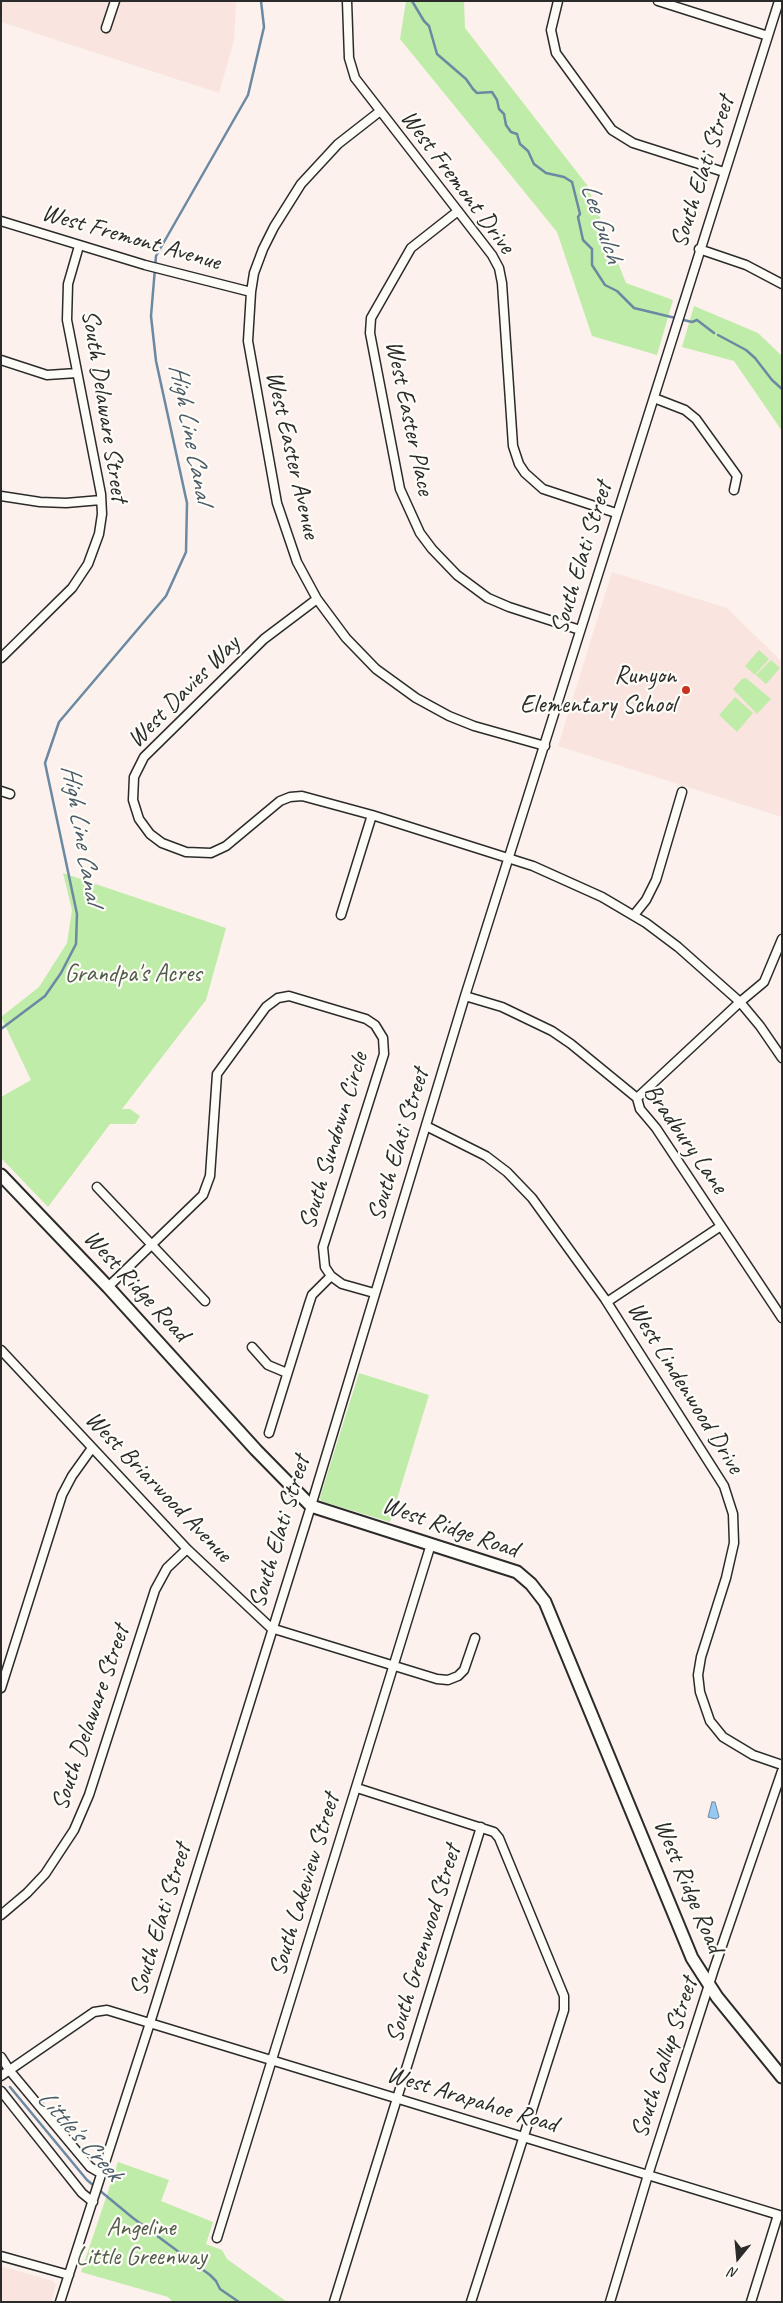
<!DOCTYPE html>
<style>
body{margin:0}
#map{position:relative;width:783px;height:2303px;overflow:hidden;background:#fcf1ec;font-family:Caveat,sans-serif}
canvas{display:block}
.frame{position:absolute;inset:0;border:2px solid #2b2b2b;pointer-events:none}
.north{position:absolute;left:713px;top:2233px;width:50px;height:50px;-webkit-text-stroke:4px #fdfcf7;paint-order:stroke;rotate:197deg;font-size:14px;font-weight:700;line-height:20px;text-align:center;color:#2b2b2b}
.north::after{content:'';display:block;margin:auto;width:18px;height:22px;background:#2b2b2b;clip-path:polygon(50% 0,100% 100%,50% 72%,0 100%)}
</style>
<div id="map">
<canvas width="783" height="2303"></canvas>
<div class="frame"></div>
<div class="north">N</div>
</div>
<script>
const ctx = document.querySelector('canvas').getContext('2d');
ctx.lineJoin = 'round';
function paint(path, color) { ctx.fillStyle = color; ctx.fill(path, 'evenodd'); }
const poly = rows => new Path2D(rows.map(r => 'M' + r).join(''));
function stroke(path, color, width, dash) { ctx.strokeStyle = color; ctx.lineWidth = width; ctx.lineCap = dash ? 'butt' : 'round'; ctx.setLineDash(dash || []); ctx.stroke(path); }
function write(font, color, halo, rows, align = 'center') {
  ctx.font = font + ' Caveat,sans-serif'; ctx.lineWidth = 4.5; ctx.setLineDash([]); ctx.textBaseline = 'middle'; ctx.strokeStyle = halo; ctx.fillStyle = color; for (const [text, x, y, turn = 0] of rows) {
    ctx.save(); ctx.translate(x, y); ctx.rotate((+turn || 0) * Math.PI / 180); ctx.textAlign = isNaN(turn) ? turn : align; if (halo) ctx.strokeText(text, 0, 0); ctx.fillText(text, 0, 0); ctx.restore();
  }
}
paint(poly([
 [1,1,236,1,234,41,219,93,1,22],
 [612,572,727,608,782,662,782,817,558,746],
 [1,2266,53,2281,56,2285,51,2302,1,2302]
]), '#fae4df');
paint(poly([
 [406,1,464,1,465,28,587,185,626,283,673,300,657,355,592,336,557,232,400,39],
 [694,306,758,333,782,356,782,431,734,361,682,347],
 [759,650,769,659,755,675,745,666],
 [771,660,780,668,766,684,756,675],
 [746,678,771,699,757,714,733,689,742,679],
 [735,697,753,713,737,732,719,715],
 [63,873,226,928,206,1000,122,1109,130,1109,140,1116,135,1124,110,1124,48,1207,1,1158,1,1097,31,1080,1,1017,39,987,67,943,72,910],
 [359,1373,429,1395,390,1522,321,1501,320,1497],
 [118,2162,169,2180,161,2201,213,2222,206,2244,222,2250,227,2259,287,2302,173,2302,168,2297,81,2272]
]), '#c0eca9');
const water = poly([
 [712,1802,715,1802,719,1817,716,1819,708,1817,712,1802]
]);
paint(water, '#96c8f2');
stroke(water, '#6b89a2', 1);
stroke(poly([
 [412,1,424,21,429,26,437,54,466,79,473,89,477,93,492,92,497,100,499,109,504,114,506,125,511,132,517,134,520,144,528,151,534,164,546,173,564,177,572,182,580,214,578,217,583,240,592,249,592,265,605,285,617,291,634,308,692,322,697,320,714,333],
 [718,335,746,350,755,358,772,380,782,389],
 [1,1029,45,996,61,973,76,944,77,914,45,763,59,722,166,596,186,552,187,503,156,361,151,316,156,256,248,95,264,27,261,1],
 [10,2087,87,2180,133,2218,210,2275,216,2281,220,2289,239,2302]
]), '#6b89a2', 2.5);
const street = poly([
 [347,1,349,58,355,78,492,255,499,268,502,283,513,446,519,464,525,473,543,489,616,513],
 [558,1,551,30,556,53,612,130,633,143,724,172],
 [658,1,768,36],
 [106,28,115,1],
 [379,112,338,144,301,184,274,227,263,249,254,273,251,292,248,341,277,503,297,562,317,599,346,638,376,669,416,698,449,716,474,726,545,746],
 [458,211,411,248,371,318,370,333,400,489,420,533,432,549,457,575,488,598,509,607,580,630],
 [1,221,145,265,251,292],
 [699,249,746,265,782,284],
 [1,360,47,375,77,373],
 [654,398,685,410,696,419,737,476,734,490],
 [1,496,40,502,66,503,101,500],
 [317,599,264,639,144,757,134,777,133,800,139,819,150,834,162,843,186,852,211,853,226,846,280,801,290,797,302,796,372,815,533,866,602,897,646,923,678,947,740,1002,760,1026,782,1058],
 [1,658,72,588,88,564,99,534,102,514,101,494,67,320,68,284,79,246],
 [1,791,10,794],
 [341,915,372,815],
 [634,915,646,900,656,880,682,792],
 [465,996,502,1007,552,1031,571,1044,637,1098,640,1109,656,1128,782,1318],
 [637,1098,740,1002,764,982,782,939],
 [426,1126,486,1156,507,1172,532,1198,605,1299,724,1486,733,1514,734,1543,726,1578,701,1657,698,1675,700,1692,710,1721,723,1737,753,1755,782,1765],
 [97,1187,205,1301],
 [108,1287,203,1195,210,1176,217,1074,266,1007,278,998,289,996,366,1019,375,1025,383,1038,384,1054,323,1247,325,1267,331,1276,342,1284,374,1293],
 [607,1302,721,1226],
 [252,1347,268,1365,287,1373],
 [1,1350,187,1549,271,1628,437,1679,448,1680,458,1676,464,1670,475,1638],
 [269,1433,309,1304,312,1295,331,1276],
 [1,1688,62,1495,72,1476,92,1448],
 [357,1788,494,1832,499,1838,564,1996,564,2010,471,2302],
 [1,1915,27,1893,45,1874,74,1830,89,1795,155,1590,167,1568,187,1549],
 [1,2057,10,2071,90,2167,102,2174],
 [1,2076,94,2012,107,2010,782,2216],
 [1,2091,82,2193,93,2202],
 [217,2238,431,1544],
 [1,2256,69,2275],
 [60,2302,150,2023,311,1506,465,996,779,1],
 [334,2302,481,1827],
 [610,2302,648,2175,714,1969,782,1771],
 [751,2302,778,2215]
]);
const secondary = poly([
 [1,1175,108,1287,256,1450,311,1506,517,1572,531,1584,545,1602,692,1958,717,1997,782,2077]
]);
stroke(street, '#2b2b2b', 11);
stroke(secondary, '#2b2b2b', 15);
stroke(street, '#fdfcf7', 8);
stroke(secondary, '#fdfcf7', 11);
for (const [x, y, r, color] of [
 [686,690,5,"#c8321e"]
]) { const dot = new Path2D(); dot.arc(x, y, r, 0, 2 * Math.PI); ctx.fillStyle = color; ctx.fill(dot); stroke(dot, '#fdfcf7', 2); }
write('25px', '#2b2b2b', '#fdfcf7', [
 ["South Elati Street",703,172,-72],
 ["West Fremont Drive",457,182,53],
 ["West Fremont Avenue",131,238,16],
 ["South Delaware Street",104,406,81],
 ["West Easter Place",409,418,78],
 ["West Easter Avenue",292,455,77],
 ["South Elati Street",582,558,-73],
 ["West Davies Way",184,692,-45],
 ["Bradbury Lane",685,1139,55],
 ["South Sundown Circle",334,1141,-73],
 ["South Elati Street",399,1145,-73],
 ["West Ridge Road",136,1286,47],
 ["West Lindenwood Drive",685,1388,58],
 ["West Briarwood Avenue",158,1487,46],
 ["West Ridge Road",450,1528,19],
 ["South Elati Street",280,1532,-73],
 ["South Delaware Street",91,1718,-71],
 ["South Lakeview Street",305,1885,-73],
 ["West Ridge Road",688,1886,67],
 ["South Elati Street",161,1920,-73],
 ["South Greenwood Street",424,1944,-73],
 ["South Gallup Street",665,2058,-72],
 ["West Arapahoe Road",472,2100,17]
]);
write('25px', '#2b2b2b', '#fdfcf7', [
 ["Runyon",676,676],
 ["Elementary School",676,705]
], 'right');
write('25px', '#505b4a', '#fdfcf7', [
 ["Grandpa's Acres",133,974],
 ["Angeline",141,2228],
 ["Little Greenway",141,2257]
]);
write('italic 26px', '#4b5a67', '#fdfcf7', [
 ["Lee Gulch",601,223,71],
 ["High Line Canal",190,433,79],
 ["High Line Canal",81,834,80],
 ["Little's Creek",79,2136,48]
]);
</script>
